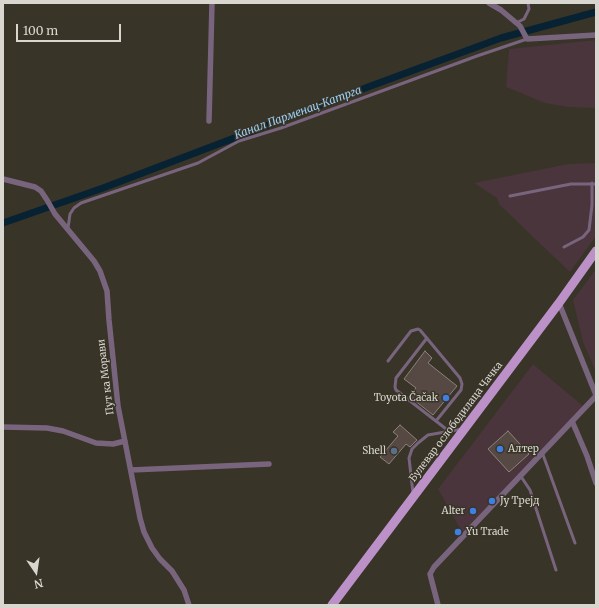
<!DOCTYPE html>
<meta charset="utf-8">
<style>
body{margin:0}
#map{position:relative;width:599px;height:608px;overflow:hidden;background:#383428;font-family:Merriweather,serif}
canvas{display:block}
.frame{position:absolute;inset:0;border:4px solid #d9d6cf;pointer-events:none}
.north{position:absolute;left:16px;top:552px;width:40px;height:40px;-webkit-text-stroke:3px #383428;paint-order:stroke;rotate:167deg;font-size:11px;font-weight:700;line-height:16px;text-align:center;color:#d9d6cf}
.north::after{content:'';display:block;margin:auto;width:14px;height:18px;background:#d9d6cf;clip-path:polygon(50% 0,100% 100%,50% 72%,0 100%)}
.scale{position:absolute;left:16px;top:24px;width:105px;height:18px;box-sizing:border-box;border:2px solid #d9d6cf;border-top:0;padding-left:5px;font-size:12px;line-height:14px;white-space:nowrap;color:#d9d6cf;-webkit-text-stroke:3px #383428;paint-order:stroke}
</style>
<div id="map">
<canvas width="599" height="608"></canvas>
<div class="frame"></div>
<div class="north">N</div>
<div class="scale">100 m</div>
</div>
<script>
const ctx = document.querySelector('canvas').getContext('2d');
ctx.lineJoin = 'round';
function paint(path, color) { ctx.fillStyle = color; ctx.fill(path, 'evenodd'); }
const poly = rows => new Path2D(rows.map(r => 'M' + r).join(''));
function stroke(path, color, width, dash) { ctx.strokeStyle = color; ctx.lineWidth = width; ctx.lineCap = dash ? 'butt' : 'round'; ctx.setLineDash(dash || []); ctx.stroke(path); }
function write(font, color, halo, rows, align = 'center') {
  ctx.font = font + ' Merriweather,serif'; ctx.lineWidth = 3; ctx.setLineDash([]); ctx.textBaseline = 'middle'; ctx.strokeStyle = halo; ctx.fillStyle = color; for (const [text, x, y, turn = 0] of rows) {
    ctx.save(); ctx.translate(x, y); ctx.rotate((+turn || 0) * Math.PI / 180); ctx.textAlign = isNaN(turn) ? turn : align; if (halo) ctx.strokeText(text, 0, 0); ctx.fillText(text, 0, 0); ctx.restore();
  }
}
paint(poly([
 [596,40,596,108,568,107,545,103,506,87,509,49],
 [596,163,596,236,570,272,532,236,499,204,497,198,474,183,568,164],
 [596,269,596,372,583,342,573,300],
 [533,364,583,406,463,534,438,489]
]), '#49353b');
stroke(poly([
 [3,223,103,188,368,87,501,38,596,12]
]), '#072233', 7);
const building = poly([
 [425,351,432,358,428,363,457,386,433,415,409,396,416,388,404,379,425,351],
 [400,425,417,440,410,447,406,444,389,464,380,457,398,436,393,432,400,425],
 [508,431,529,454,509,472,488,449,508,431]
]);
paint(building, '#564943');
stroke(building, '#8f817a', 1);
stroke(poly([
 [516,23,524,19,529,9,528,3],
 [510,196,571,184,596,184],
 [68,228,70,214,74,208,81,203,198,163,239,141,281,128,477,56,527,39],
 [564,247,583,237,589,230,592,205,592,183],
 [427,338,396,378,395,387,396,390,450,432],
 [388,361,411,331,418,329,420,330,460,378,462,384,461,390,436,421],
 [542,452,575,543],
 [520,475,530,490,556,570],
 [413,493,409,458,412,449,418,443,428,435,462,429]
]), '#79647e', 3);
stroke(poly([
 [489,3,501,10,520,26,527,39,596,35],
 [209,121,212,3],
 [3,179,35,187,41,191,47,200,55,214,94,261,100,271,107,291,109,320,118,406,140,518,144,532,152,548,160,559,172,571,184,590,189,605],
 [559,303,596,395],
 [572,421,587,456,596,483],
 [3,427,47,428,63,431,96,443,113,444,125,441],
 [131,470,269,464],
 [438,605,430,574,434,567,596,396]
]), '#79647e', 5.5);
stroke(poly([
 [332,605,559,303,596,251]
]), '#bc91c8', 9);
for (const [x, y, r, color] of [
 [446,398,4,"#3f7fe0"],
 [500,449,4,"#3f7fe0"],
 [394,451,4,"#5c6f8a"],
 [492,501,4,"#3f7fe0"],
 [473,511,4,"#3f7fe0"],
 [458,532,4,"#3f7fe0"]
]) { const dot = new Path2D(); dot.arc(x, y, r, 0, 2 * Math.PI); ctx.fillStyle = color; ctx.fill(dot); stroke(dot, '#383428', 1.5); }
write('10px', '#d9d6cf', '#383428', [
 ["Пут ка Морави",106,377,-97],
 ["Булевар ослободилаца Чачка",456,422,-53]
]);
write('10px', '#d9d6cf', '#383428', [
 ["Toyota Čačak",438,398],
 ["Алтер",508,449,"left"],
 ["Shell",386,451],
 ["Ју Трејд",500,501,"left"],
 ["Alter",465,511],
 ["Yu Trade",466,532,"left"]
], 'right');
write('italic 11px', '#9cd0f7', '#383428', [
 ["Канал Парменац-Катрга",298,113,-20]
]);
</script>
